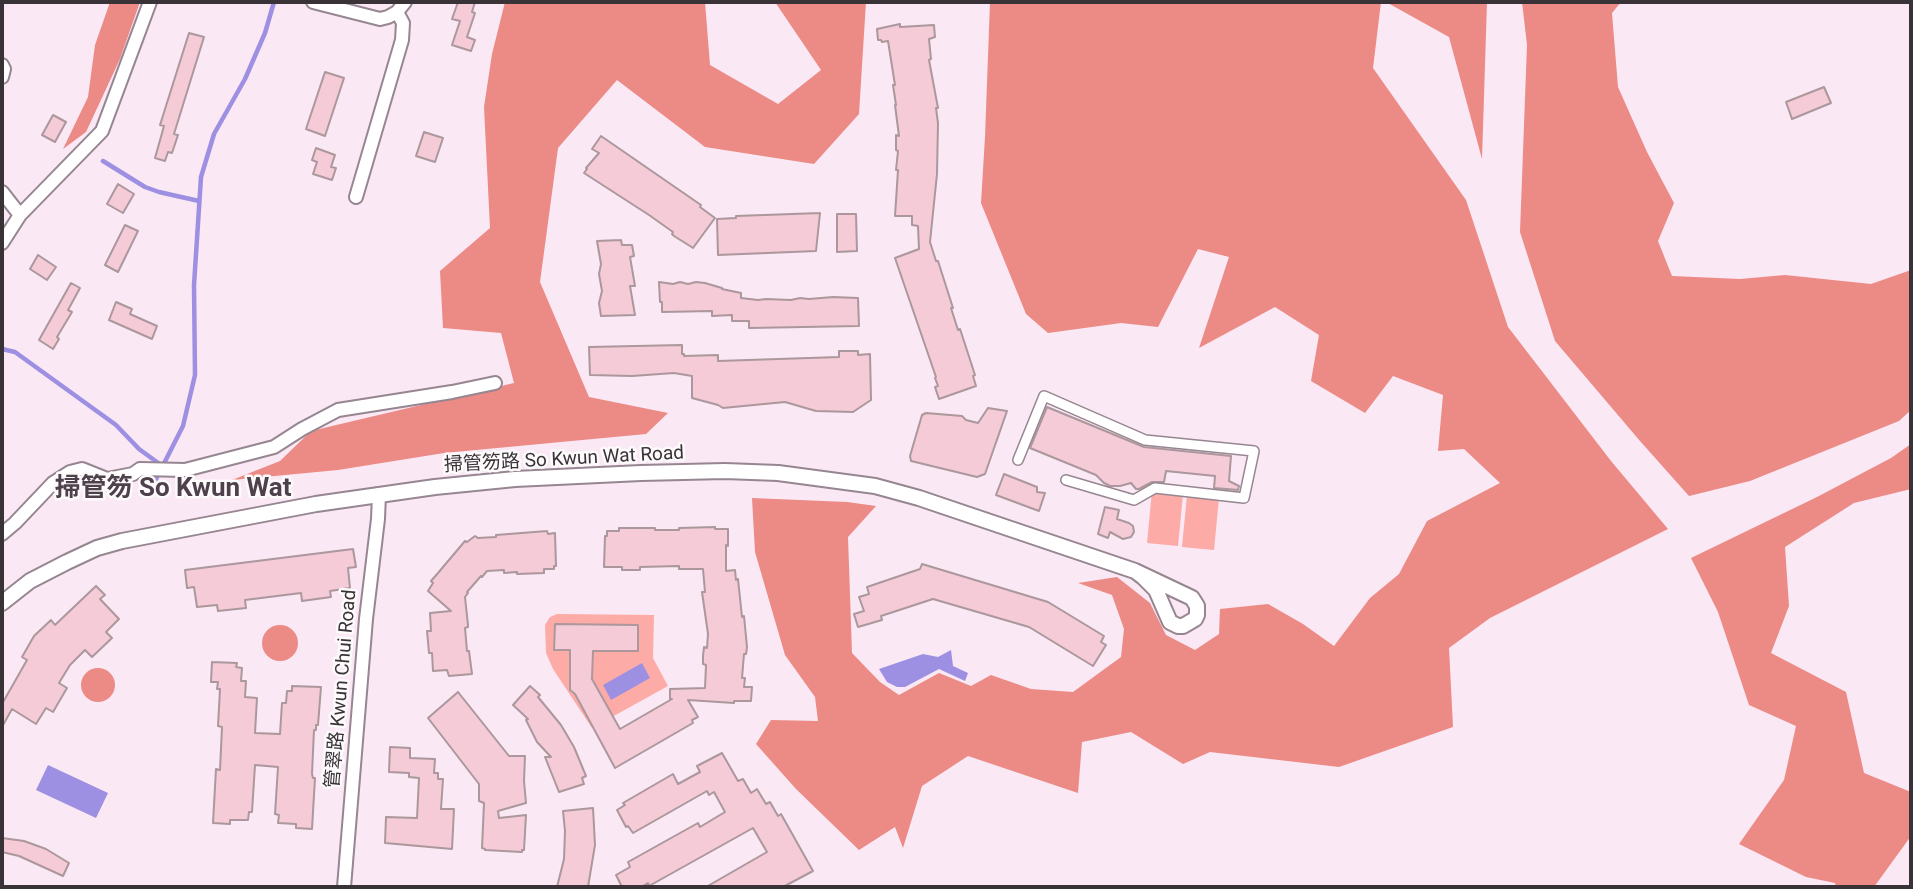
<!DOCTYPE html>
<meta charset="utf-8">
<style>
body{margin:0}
#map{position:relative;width:1913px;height:889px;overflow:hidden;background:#fae8f4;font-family:Roboto,sans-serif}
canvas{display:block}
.frame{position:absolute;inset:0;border:4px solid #393337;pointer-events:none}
</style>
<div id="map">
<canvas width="1913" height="889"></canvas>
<div class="frame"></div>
</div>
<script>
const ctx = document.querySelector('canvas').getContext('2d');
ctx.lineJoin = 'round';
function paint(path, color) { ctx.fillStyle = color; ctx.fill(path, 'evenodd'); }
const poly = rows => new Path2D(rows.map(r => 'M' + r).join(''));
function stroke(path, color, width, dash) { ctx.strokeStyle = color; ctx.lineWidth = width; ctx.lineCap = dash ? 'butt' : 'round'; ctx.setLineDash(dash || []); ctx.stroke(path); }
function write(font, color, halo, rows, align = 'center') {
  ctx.font = font + ' Roboto,"Noto Sans TC",sans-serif'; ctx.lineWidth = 5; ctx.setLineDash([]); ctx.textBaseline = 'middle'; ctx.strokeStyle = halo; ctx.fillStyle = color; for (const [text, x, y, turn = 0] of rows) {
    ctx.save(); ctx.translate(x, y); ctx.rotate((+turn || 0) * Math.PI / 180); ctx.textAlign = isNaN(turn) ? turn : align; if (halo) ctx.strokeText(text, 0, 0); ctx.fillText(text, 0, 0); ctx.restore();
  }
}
paint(poly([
 [1152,491,1183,494,1178,546,1147,543],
 [1187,495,1219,498,1214,550,1182,547],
 [557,614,654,615,653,658,668,686,592,728,553,669,546,653,545,625,550,617]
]), '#fcaba6');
paint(poly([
 [110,2,140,2,120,59,86,132,63,149,88,97,95,45],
 [505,2,705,2,710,65,778,104,821,70,775,2,866,2,859,114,814,164,705,147,617,80,558,148,540,282,589,397,668,413,646,434,444,453,338,470,232,480,280,461,311,431,514,383,501,333,443,328,440,271,490,228,484,107,492,54],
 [990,2,1381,2,1373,68,1466,200,1508,327,1611,461,1668,529,1490,618,1449,648,1453,727,1339,767,1210,752,1183,764,1131,732,1082,742,1078,793,968,756,922,786,903,848,895,827,859,850,796,789,756,744,771,720,818,721,815,697,785,655,755,552,752,498,847,502,876,506,848,537,852,653,880,682,899,695,939,673,971,686,991,675,1031,689,1073,692,1121,657,1124,629,1112,595,1078,583,1117,577,1150,603,1166,635,1195,650,1219,634,1220,609,1268,604,1303,624,1334,646,1370,598,1399,574,1427,521,1500,483,1464,449,1438,451,1443,395,1393,376,1365,413,1311,381,1319,335,1275,307,1199,348,1229,257,1198,249,1158,327,1121,323,1048,333,1026,314,981,203,985,137],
 [1386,2,1487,2,1482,159,1449,37],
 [1522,2,1621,2,1612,13,1618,87,1647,152,1674,203,1658,241,1672,276,1740,279,1785,275,1871,284,1911,270,1911,410,1899,421,1750,481,1689,496,1640,441,1555,341,1520,232,1527,45],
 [1911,444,1911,489,1854,503,1785,547,1789,606,1771,653,1846,692,1864,773,1911,792,1911,836,1874,887,1836,887,1835,883,1806,877,1739,844,1784,780,1796,726,1749,705,1718,612,1691,558,1817,497,1891,458],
 '262 643a18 18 0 1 1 36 0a18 18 0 1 1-36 0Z',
 '81 685a17 17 0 1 1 34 0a17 17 0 1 1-34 0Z'
]), '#ec8a85');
paint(poly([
 [951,650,953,666,968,673,965,681,939,669,905,687,897,687,887,682,879,669,923,654,938,657],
 [642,663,650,678,611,700,603,685],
 [48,765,108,793,96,818,36,790]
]), '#9d8fe2');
stroke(poly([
 [103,161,145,187,159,192,199,201],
 [2,349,15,352,116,425,139,449,161,465],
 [151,489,183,426,195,375,194,285,201,177,214,134,245,79,265,33,274,2]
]), '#9d8fe2', 4.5);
const building = poly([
 [458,2,475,2,472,12,475,13,467,37,475,40,471,51,452,45,460,21,452,19,458,2],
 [900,24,900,27,934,25,935,37,929,39,931,59,929,60,938,108,936,108,938,123,937,174,930,242,936,261,938,261,953,308,951,308,958,330,960,329,962,335,975,375,973,376,976,386,939,399,935,387,938,386,935,378,936,377,895,258,919,249,918,226,912,225,912,216,895,216,898,170,896,170,898,151,896,150,896,135,899,136,895,105,896,105,893,85,895,85,888,41,882,42,881,40,878,40,877,29,900,24],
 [189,33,204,37,174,134,178,135,172,153,168,152,165,161,155,158,164,126,160,125,189,33],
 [325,72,344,78,325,136,306,129,325,72],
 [1824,87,1831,103,1792,119,1786,102,1824,87],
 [53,115,66,122,55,142,42,135,53,115],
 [424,132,443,138,435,162,416,156,424,132],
 [601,136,701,205,700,207,715,218,693,248,674,236,672,234,673,232,649,215,584,173,587,169,586,168,599,153,592,149,601,136],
 [316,148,335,155,331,167,336,168,332,180,313,174,317,162,312,160,316,148],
 [118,184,134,194,123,213,107,204,118,184],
 [820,213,816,251,718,255,717,219,736,218,736,216,820,213],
 [837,214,856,214,857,251,837,252,837,214],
 [125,225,138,231,118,272,105,265,125,225],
 [621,240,622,245,632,245,634,256,630,257,635,286,630,286,635,315,601,316,599,303,602,291,599,274,601,264,597,241,621,240],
 [38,255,56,267,47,280,30,269,38,255],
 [659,282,673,284,680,282,688,284,696,282,705,283,722,288,722,289,741,293,741,298,758,300,766,299,791,300,800,298,809,299,833,297,858,298,859,326,749,328,749,321,732,321,732,315,712,316,712,311,662,312,662,302,660,302,659,282],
 [71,283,80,288,68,310,72,312,57,337,59,339,53,349,39,340,71,283],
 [116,302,132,309,130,314,157,326,152,339,109,320,116,302],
 [682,345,682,354,684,354,684,356,718,355,718,361,839,357,839,351,858,351,858,355,870,354,871,400,853,412,816,411,785,402,723,408,718,405,692,398,692,376,674,373,632,376,590,375,589,347,682,345],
 [1047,407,1144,447,1231,456,1229,481,1239,486,1238,490,1214,488,1215,476,1166,471,1164,482,1152,482,1139,489,1136,489,1131,483,1120,486,1110,486,1104,483,1096,475,1030,448,1047,407],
 [988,408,1007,411,985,474,977,477,911,461,910,456,922,415,926,413,962,416,966,420,978,423,988,408],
 [1004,474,1037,487,1037,492,1045,493,1039,511,996,495,1004,474],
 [1105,507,1119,510,1117,519,1129,523,1133,526,1134,532,1131,537,1123,539,1110,532,1108,538,1098,534,1105,507],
 [715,527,715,529,728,529,728,546,726,545,726,571,735,570,736,580,738,579,742,617,744,616,747,647,746,654,744,654,742,678,745,678,744,687,752,687,751,701,734,701,734,703,688,700,698,717,692,720,693,723,615,768,575,694,570,690,570,650,554,650,555,624,638,625,638,651,593,651,592,679,620,729,672,699,670,699,670,689,705,688,706,665,703,664,703,656,704,647,707,648,708,634,702,592,705,592,703,569,679,569,679,566,640,567,640,570,622,570,622,567,604,567,605,536,607,536,607,531,619,531,619,528,655,528,655,530,679,530,679,528,715,527],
 [547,531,548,534,555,533,556,566,554,566,554,569,544,569,544,573,517,574,517,572,504,573,504,570,487,571,482,577,481,576,467,592,468,593,465,597,468,625,468,627,465,628,467,651,469,651,472,674,449,676,447,670,433,671,432,653,429,653,427,631,431,631,430,613,451,611,428,591,433,583,431,581,438,573,465,541,467,542,475,536,478,538,496,537,496,535,547,531],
 [353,549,356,567,348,568,350,588,330,591,331,597,302,601,301,593,245,600,246,608,218,611,217,605,197,607,194,587,187,588,185,570,353,549],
 [922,564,1048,602,1104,636,1101,642,1106,645,1093,666,1029,627,933,599,881,616,882,620,858,627,854,614,864,611,859,597,869,594,867,587,920,569,922,564],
 [96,586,105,595,100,599,119,619,106,632,112,638,92,657,85,650,70,665,59,683,67,688,53,712,46,708,36,724,12,709,2,727,2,704,27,660,22,657,34,636,51,620,55,625,96,586],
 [212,662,237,663,236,667,242,668,241,681,246,681,245,697,257,698,255,733,280,734,282,703,286,703,287,691,292,691,292,686,321,687,318,725,316,725,316,730,314,730,312,774,313,778,315,778,312,829,296,828,296,824,278,823,279,815,275,814,278,767,255,765,252,812,249,812,248,820,230,820,230,824,213,823,216,769,220,770,222,727,218,726,220,689,217,689,218,682,211,682,212,662],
 [530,686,540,695,538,697,561,725,574,747,586,776,582,778,584,784,559,792,545,757,551,757,537,742,526,720,528,719,513,705,530,686],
 [458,692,509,756,525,756,524,781,526,803,498,811,499,818,526,815,524,850,522,850,522,852,485,850,485,849,482,848,484,803,479,801,479,784,428,718,458,692],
 [390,747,410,748,410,758,435,759,434,773,438,773,438,779,443,779,441,809,454,809,452,849,385,843,386,817,417,818,419,778,409,777,409,773,389,772,390,747],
 [722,753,738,781,743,779,751,793,757,789,766,804,770,802,778,816,781,814,813,871,783,887,706,887,767,852,753,828,649,886,648,883,641,887,622,887,616,875,630,867,628,862,698,823,700,827,725,812,714,792,709,795,707,791,633,833,628,826,626,827,617,810,625,805,623,803,673,774,678,784,700,772,697,766,722,753],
 [593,808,595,845,588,887,557,887,564,859,565,831,563,811,593,808],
 [2,838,24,841,46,849,69,863,63,876,19,856,2,852,2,838]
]);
paint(building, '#f4cbd6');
stroke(building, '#ab979c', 2);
const pedestrian = poly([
 [1018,460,1044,396,1145,440,1254,451,1244,498,1155,488,1134,500,1066,480]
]);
const minor = poly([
 [313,2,380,19,388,17,397,12,405,2],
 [2,65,4,69,2,77],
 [2,192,20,215],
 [356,197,402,40,403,23,397,12],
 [2,243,20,215,102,131,150,2],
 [2,534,15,523,53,483,70,472,82,469,107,479,133,474,140,469,185,470,274,447,302,429,338,410,452,392,495,383],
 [344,887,366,619,378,519,379,494]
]);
const tertiary = poly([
 [2,603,30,581,67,562,97,548,122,541,316,504,435,487,515,479,641,473,725,471,778,473,875,486,919,498,1135,571,1192,598,1197,606,1197,615,1195,619,1183,626,1178,626,1170,622,1156,590,1143,577,1135,571]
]);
stroke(pedestrian, '#968691', 12);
stroke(minor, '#968691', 16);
stroke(tertiary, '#968691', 18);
stroke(pedestrian, '#fff', 9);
stroke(minor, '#fff', 12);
stroke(tertiary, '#fff', 14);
write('19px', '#393337', '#fdfafc', [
 ["掃管笏路 So Kwun Wat Road",564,460,-3],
 ["管翠路 Kwun Chui Road",342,689,-85]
]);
write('bold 26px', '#4f414b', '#fdfafc', [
 ["掃管笏 So Kwun Wat",173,489]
]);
</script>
